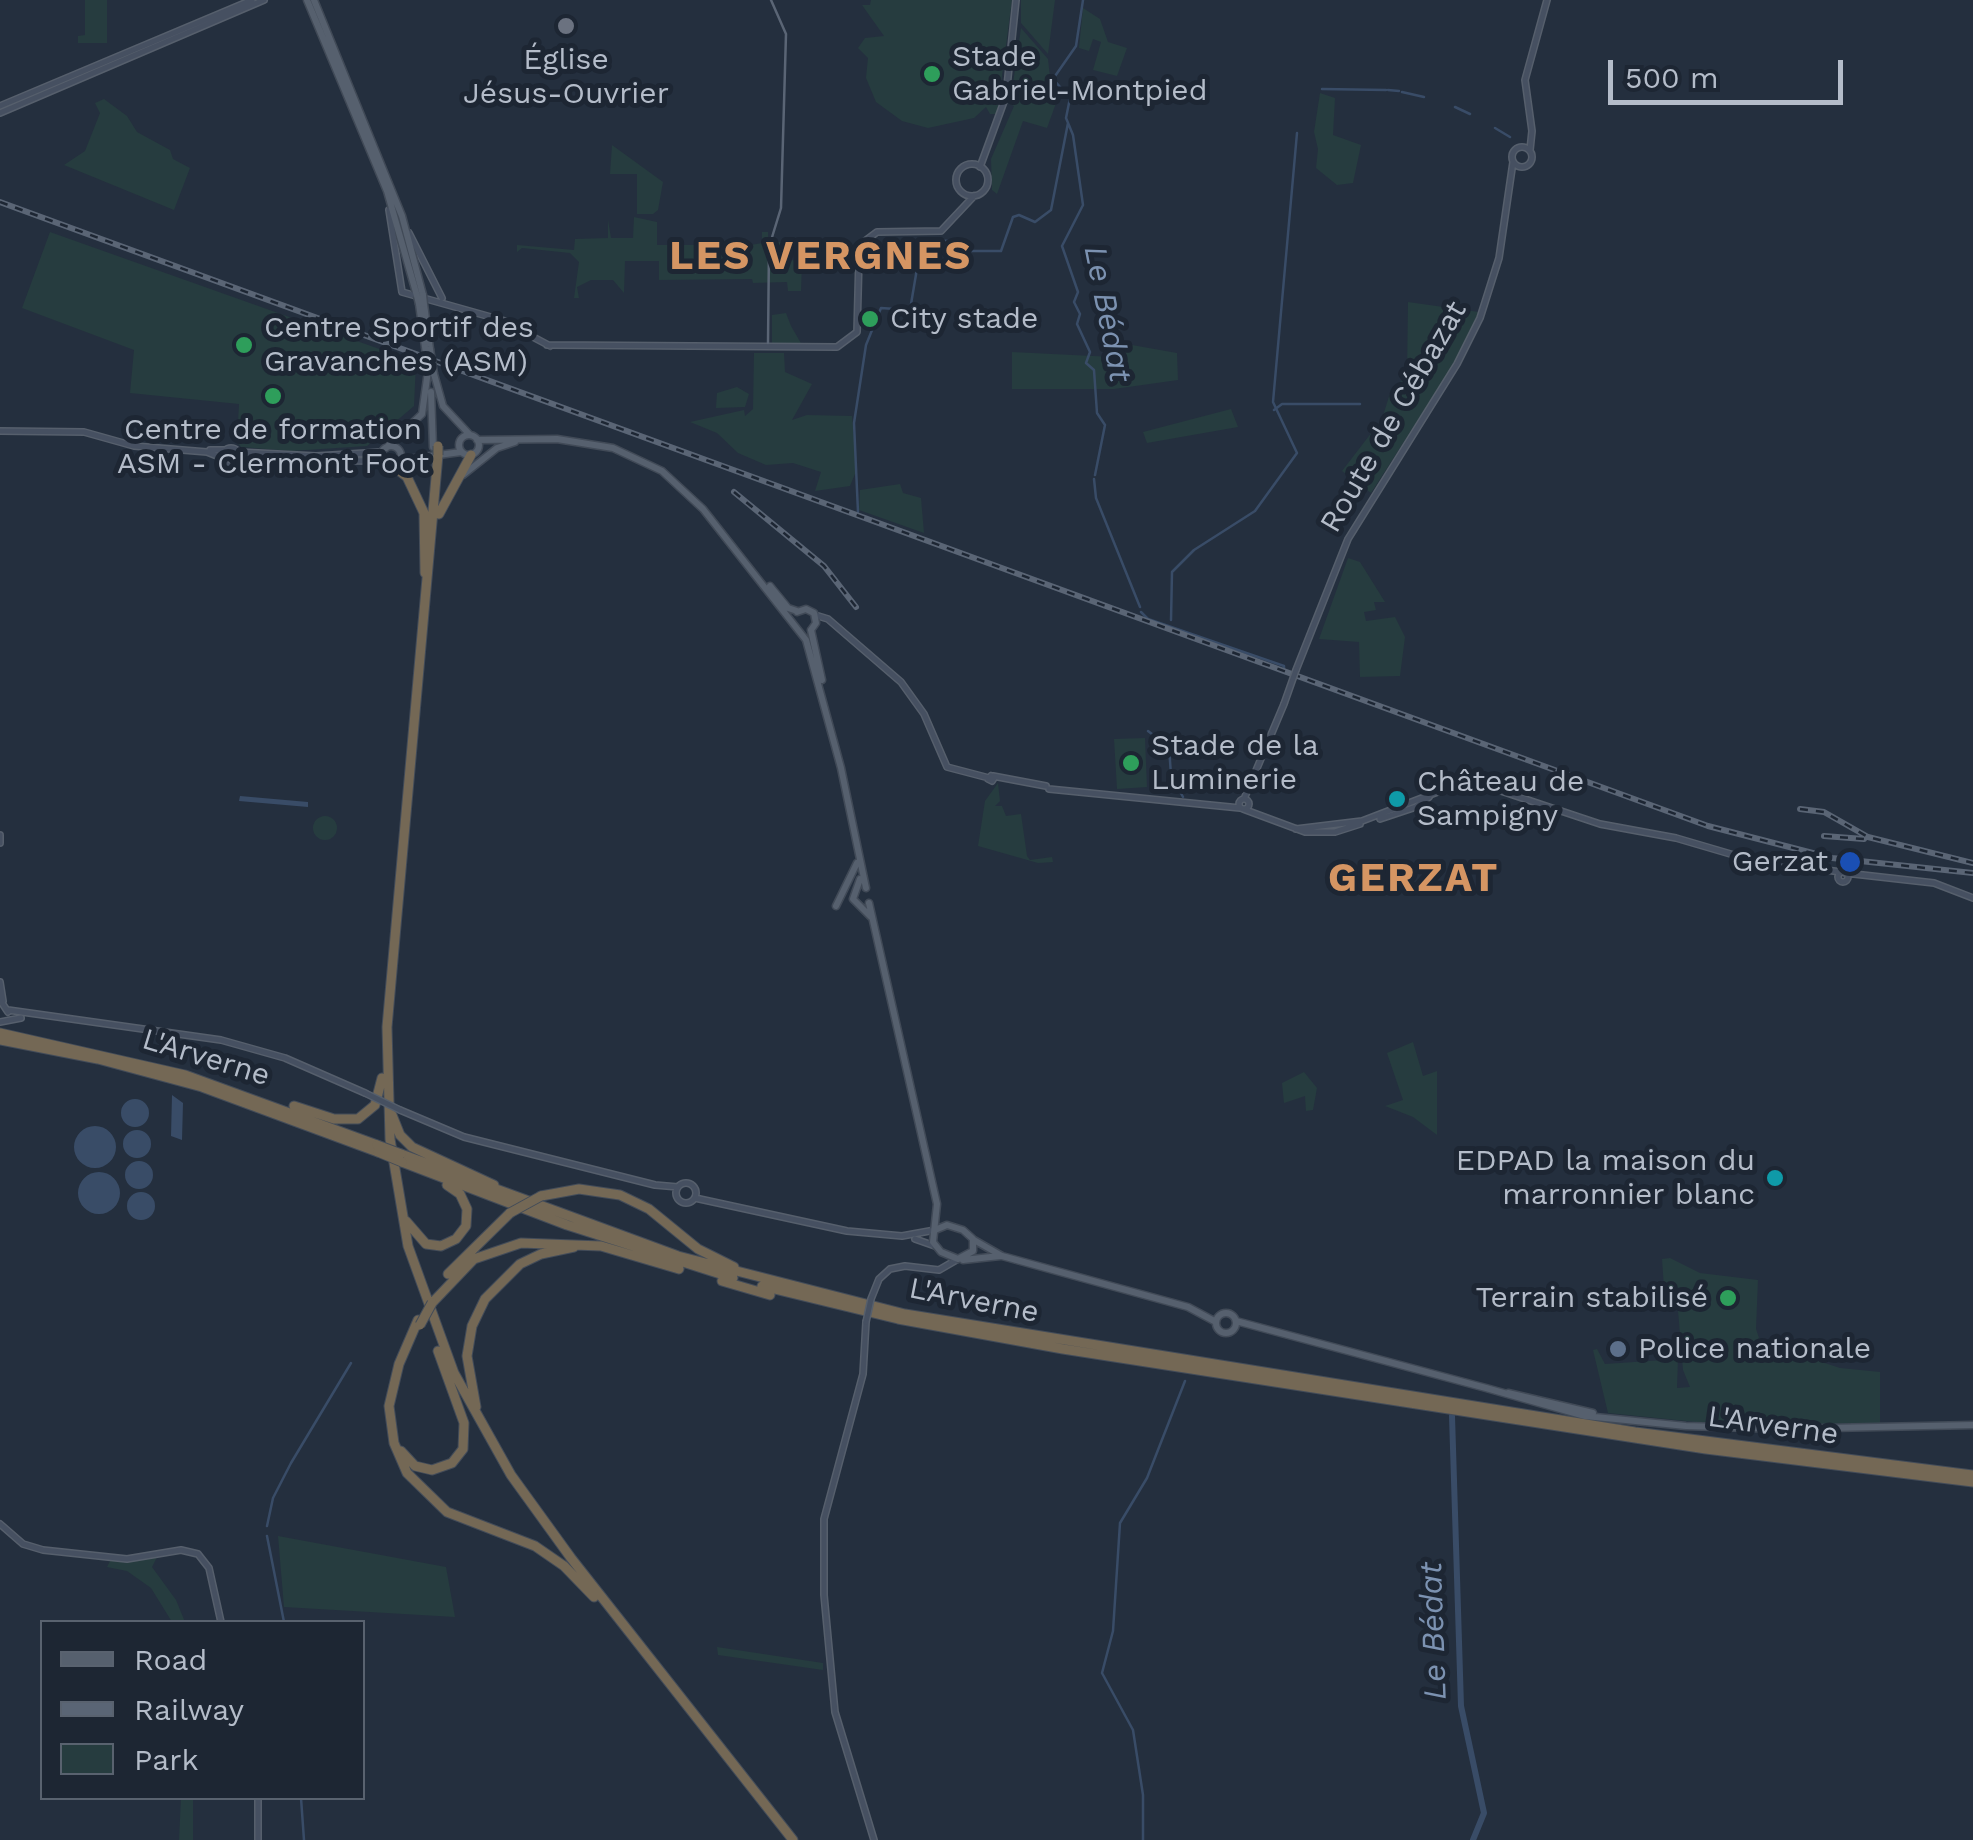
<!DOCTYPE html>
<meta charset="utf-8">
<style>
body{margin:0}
#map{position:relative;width:1973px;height:1840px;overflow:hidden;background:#242f3e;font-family:"Work Sans",sans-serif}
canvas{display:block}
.legend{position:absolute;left:40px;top:1620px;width:325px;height:180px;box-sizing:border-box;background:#1d2633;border:2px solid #59626f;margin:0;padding:12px 18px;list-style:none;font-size:30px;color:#b4bcc9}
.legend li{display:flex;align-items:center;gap:20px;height:50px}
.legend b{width:50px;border:2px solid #59626f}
.scale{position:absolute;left:1608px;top:60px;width:235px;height:45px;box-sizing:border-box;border:5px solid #b4bcc9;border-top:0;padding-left:12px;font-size:30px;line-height:35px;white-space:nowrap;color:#b4bcc9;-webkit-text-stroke:8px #1d2633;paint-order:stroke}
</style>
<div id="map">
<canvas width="1973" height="1840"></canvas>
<ul class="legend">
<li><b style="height:12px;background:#56606e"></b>Road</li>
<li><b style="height:12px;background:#5a6575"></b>Railway</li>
<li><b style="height:28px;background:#263c3f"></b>Park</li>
</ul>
<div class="scale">500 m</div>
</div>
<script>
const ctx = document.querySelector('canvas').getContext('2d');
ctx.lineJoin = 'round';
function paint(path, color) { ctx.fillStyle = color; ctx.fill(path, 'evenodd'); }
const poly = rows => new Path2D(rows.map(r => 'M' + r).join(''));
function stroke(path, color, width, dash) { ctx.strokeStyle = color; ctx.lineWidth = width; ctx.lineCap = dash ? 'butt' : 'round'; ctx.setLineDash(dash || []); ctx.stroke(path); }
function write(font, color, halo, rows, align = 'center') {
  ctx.font = font + ' "Work Sans",sans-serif'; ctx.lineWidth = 10; ctx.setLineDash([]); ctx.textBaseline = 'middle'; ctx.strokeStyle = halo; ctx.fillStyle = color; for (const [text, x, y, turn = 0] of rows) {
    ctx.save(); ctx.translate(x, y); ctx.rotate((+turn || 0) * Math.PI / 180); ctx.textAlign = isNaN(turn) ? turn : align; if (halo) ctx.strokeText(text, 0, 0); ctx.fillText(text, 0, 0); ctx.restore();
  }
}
paint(poly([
 [85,0,107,0,107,43,78,43,78,36,85,35],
 [871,0,1012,0,997,114,990,114,986,107,974,118,928,128,902,121,876,102,866,78,868,58,858,48,865,38,884,36,862,5,870,5],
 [1021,0,1055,0,1048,54,1021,23],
 [1083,8,1100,19,1108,42,1127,48,1117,76,1093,70,1101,42,1093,39,1089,51,1079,48],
 [1021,28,1048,59,1051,86,1059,95,1047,128,1023,121,997,194,992,190,991,159,1014,106,1010,104],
 [1320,93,1335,98,1333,135,1361,145,1353,183,1337,185,1316,168,1318,149,1314,132],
 [104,99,127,116,137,132,170,150,173,159,190,168,174,210,64,165,85,151,100,113,95,103],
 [612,145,663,182,658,210,653,214,637,214,637,174,610,174],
 [634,217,657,222,657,245,751,245,762,243,762,232,768,232,768,242,789,242,790,260,802,261,801,291,788,291,787,282,753,283,752,279,659,280,659,261,625,261,624,293,613,280,591,280,577,287,579,298,574,298,579,262,570,253,522,248,517,252,517,245,574,250,575,239,608,238,608,220,611,238,633,238],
 [50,232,416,362,414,406,367,446,291,451,241,447,237,442,239,404,130,393,134,350,22,308],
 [1408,302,1479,312,1457,359,1371,493,1342,471,1382,419,1391,390,1407,376],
 [786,313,791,326,802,345,772,344,772,315],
 [1115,342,1177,353,1178,380,1114,389,1012,389,1012,352,1113,357],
 [754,353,784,353,785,372,812,384,792,420,807,415,852,416,857,469,850,486,815,491,821,472,793,463,766,465,738,453,717,433,690,422,744,410,745,416,753,409],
 [737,387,749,394,745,407,716,408,717,393],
 [1231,409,1238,427,1147,443,1143,432],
 [900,484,903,493,921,498,924,533,859,510,860,490],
 [1348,558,1360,562,1385,602,1374,602,1376,610,1364,612,1366,621,1395,617,1405,637,1400,676,1360,677,1359,642,1319,639],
 [1145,738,1147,787,1117,789,1114,739],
 [998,783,1000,801,995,806,1002,806,1006,816,1021,814,1027,856,1030,860,1052,857,1053,862,1038,863,978,846,985,801],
 '313 828a12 12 0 1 1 24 0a12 12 0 1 1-24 0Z',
 [1413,1042,1423,1076,1437,1071,1437,1135,1413,1117,1385,1106,1403,1100,1387,1053],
 [1304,1072,1317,1088,1313,1110,1306,1111,1305,1096,1284,1103,1282,1083],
 [1670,1258,1700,1273,1758,1280,1756,1329,1759,1338,1773,1346,1840,1368,1880,1372,1880,1423,1725,1425,1608,1413,1593,1350,1597,1349,1605,1364,1678,1359,1677,1388,1690,1387,1683,1370,1676,1287,1664,1288,1662,1259],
 [278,1536,446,1567,455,1617,284,1607],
 [157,1557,152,1567,176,1600,185,1622,172,1622,151,1588,127,1571,107,1567,110,1561],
 [717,1647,823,1663,823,1670,718,1655],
 [181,1798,193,1798,193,1840,179,1840]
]), '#263c3f');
paint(poly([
 [240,796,308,802,308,807,239,801],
 [172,1095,183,1103,182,1140,171,1136],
 '121 1113a14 14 0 1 1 28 0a14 14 0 1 1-28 0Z',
 '74 1147a21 21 0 1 1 42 0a21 21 0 1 1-42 0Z',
 '123 1144a14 14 0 1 1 28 0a14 14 0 1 1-28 0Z',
 '125 1175a14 14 0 1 1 28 0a14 14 0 1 1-28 0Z',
 '78 1193a21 21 0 1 1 42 0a21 21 0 1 1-42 0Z',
 '127 1206a14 14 0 1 1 28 0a14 14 0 1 1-28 0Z'
]), '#394c67');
stroke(poly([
 [1083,0,1076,46,1053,79,1070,98,1066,118,1073,135,1083,205,1062,246,1078,292,1074,302,1080,314,1077,324,1090,352,1086,363,1094,370,1097,413,1105,425,1095,475],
 [1322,89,1386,90],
 [1388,90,1399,91],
 [1402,92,1424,97],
 [1455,107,1470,114],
 [1495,128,1510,137],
 [1274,410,1282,404,1360,404],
 [1094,479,1096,498,1140,607],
 [858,512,854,423,866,345,881,308,910,310,922,239,961,242,968,251,1001,251,1013,217,1019,215,1035,222,1051,210,1068,123],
 [1141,612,1148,619,1284,666,1284,670],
 [1171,620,1172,572,1194,550,1255,511,1297,453,1273,402,1297,133],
 [1148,731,1169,747,1171,775,1183,797],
 [267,1526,273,1498,291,1463,351,1363],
 [267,1536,284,1622],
 [301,1798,304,1840],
 [1143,1840,1143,1795,1133,1730,1102,1673,1113,1631,1120,1523,1147,1478,1185,1381]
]), '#394c67', 2.5);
stroke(poly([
 [1452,1416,1461,1706,1484,1813,1473,1840]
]), '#394c67', 6);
const secondary = poly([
 [0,106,252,0],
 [0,113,264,0],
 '1512 157a10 10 0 1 1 20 0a10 10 0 1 1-20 0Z',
 [1530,150,1532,131,1525,80,1547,0],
 '956 180a16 16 0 1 1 32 0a16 16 0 1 1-32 0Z',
 [980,167,1006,96,1016,0],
 [389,210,402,292,505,321],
 [409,233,442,298],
 [503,321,550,346],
 [547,345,837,347,857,332,859,257,865,241,877,232,941,231,974,196],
 [0,431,84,432,134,446,207,452,222,458],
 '222 457a9 9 0 1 1 18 0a9 9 0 1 1-18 0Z',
 [210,450,225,450],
 [239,452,316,456,382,452],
 [239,460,383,461],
 [815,615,828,619,901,682,924,714,947,767,989,778],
 [1296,670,1348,539,1457,364,1480,318,1499,258,1513,162],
 [991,776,994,778,992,781,988,779,991,776],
 [993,776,1046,786],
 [1049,789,1240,808],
 '1239 804a5 5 0 1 1 10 0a5 5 0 1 1-10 0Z',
 [1244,799,1284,704],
 [1243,809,1305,832,1335,832,1360,824],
 [1380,819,1416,807,1429,797],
 [1296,829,1362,821,1448,788,1477,783,1600,824,1676,838,1751,860,1841,872],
 [0,835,0,843],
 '1838 877a5 5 0 1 1 10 0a5 5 0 1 1-10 0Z',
 [1845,873,1934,883,1973,898],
 [0,982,3,1001],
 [0,1000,8,1012],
 [8,1010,221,1040,285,1058,365,1093],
 [0,1022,21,1018],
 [400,1110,464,1137,655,1185,678,1187],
 '676 1193a10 10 0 1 1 20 0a10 10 0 1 1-20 0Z',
 [695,1198,847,1231,902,1236,935,1230],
 [915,1239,935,1246],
 [871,1299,879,1279,890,1269,905,1266,939,1270,958,1259],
 [866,1322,863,1374,824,1519,824,1595,835,1712,874,1840],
 [0,1524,23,1544,43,1550,127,1559,181,1550,198,1554,209,1568,221,1622],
 [258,1840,258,1798]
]);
const primary = poly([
 [307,0,387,191,417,296],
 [314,0,402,216,423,295],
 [419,304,425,347],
 [424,304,430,349],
 [434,374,443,406,470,435],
 [431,392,433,447],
 '459 445a10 10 0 1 1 20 0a10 10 0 1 1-20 0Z',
 [477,440,557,439,613,448,662,471,703,509,806,640,841,768,866,888],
 '381 456a10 10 0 1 1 20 0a10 10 0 1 1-20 0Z',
 [386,448,422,414,428,371],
 [400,460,461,452],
 [463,475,497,448,515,442],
 [770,586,788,608,797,611],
 [797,612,806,609,814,613,816,623,811,630],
 [811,630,822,680],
 [860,879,853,899,871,917],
 [869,903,937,1204,933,1242,941,1252,958,1259,973,1251,973,1239,963,1230,947,1225,935,1230],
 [836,906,857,863],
 [974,1240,1002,1256,1188,1307,1216,1322],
 [963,1260,1000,1256],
 '1216 1323a10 10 0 1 1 20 0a10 10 0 1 1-20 0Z',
 [1236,1321,1486,1388],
 [1486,1388,1585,1416,1686,1426,1781,1429,1973,1425],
 [1508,1393,1593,1413]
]);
const highway = poly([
 [438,455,387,1027,390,1139,408,1246,454,1373,511,1475,571,1558,793,1840],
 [393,466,407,477,424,513,425,573],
 [439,514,471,455],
 [0,1033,185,1075,377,1145],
 [0,1040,98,1059,202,1087,378,1152],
 [294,1106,334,1119,358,1119,375,1105,382,1078],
 [392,1115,400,1135,412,1147,494,1185],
 [401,1154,678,1256,905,1314,1635,1432,1973,1475],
 [402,1162,567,1225,733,1278],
 [541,1196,579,1189,620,1195,649,1209,698,1249,734,1267],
 [406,1221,426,1244,441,1246,456,1239,466,1226,467,1209,460,1194,447,1185],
 [448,1274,510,1213],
 [722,1281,770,1295],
 [762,1286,898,1319,1063,1349,1706,1449,1973,1482],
 [432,1303,474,1259,521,1243,601,1246,679,1269],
 [418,1320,399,1364,389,1406,394,1443,407,1473,447,1512,535,1546,564,1566,594,1597],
 [476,1407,467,1356,472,1326,485,1299,520,1264,541,1254,574,1247],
 [401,1451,415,1466,432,1470,452,1463,463,1449,464,1423,438,1351]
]);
stroke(secondary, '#565f6c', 8);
stroke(primary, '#414a57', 9);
stroke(highway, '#434c59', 11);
stroke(secondary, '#465061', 5);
stroke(primary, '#56606e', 6);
stroke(highway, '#746855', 9);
stroke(poly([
 [768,343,769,247,781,208,786,34,771,0]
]), '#5a6575', 2.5);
const rail = poly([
 [0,202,1708,826,1832,858,1973,873],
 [734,492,824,566,856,607],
 [1800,809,1824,812,1868,837,1973,863],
 [1824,836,1864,839]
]);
stroke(rail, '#5a6575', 6);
stroke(rail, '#1d2633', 2.5, [8]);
const secondaryBridge = poly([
 [1284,704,1296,670],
 [365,1093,400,1110],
 [866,1322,871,1299]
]);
const primaryBridge = poly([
 [423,295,424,304],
 [417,296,419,304],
 [425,347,428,371],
 [430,349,434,374]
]);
const highwayBridge = poly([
 [438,446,438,455],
 [377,1145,401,1154],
 [378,1152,402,1162],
 [510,1213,541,1196],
 [420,1325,432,1303]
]);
stroke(secondaryBridge, '#565f6c', 8, []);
stroke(primaryBridge, '#414a57', 9, []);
stroke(highwayBridge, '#434c59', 11, []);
stroke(secondaryBridge, '#465061', 5);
stroke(primaryBridge, '#56606e', 6);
stroke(highwayBridge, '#746855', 9);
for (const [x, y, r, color] of [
 [566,26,10,"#6b7280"],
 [932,74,10,"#2e9e5b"],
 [870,319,10,"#2e9e5b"],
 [244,345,10,"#2e9e5b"],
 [273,396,10,"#2e9e5b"],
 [1131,763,10,"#2e9e5b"],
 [1397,799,10,"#0f9aa8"],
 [1850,862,12,"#1a4fb4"],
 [1775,1178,10,"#0f9aa8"],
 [1728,1298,10,"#2e9e5b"],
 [1618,1349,10,"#5c6f8a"]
]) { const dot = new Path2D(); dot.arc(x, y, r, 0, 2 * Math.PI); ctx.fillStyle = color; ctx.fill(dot); stroke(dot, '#1d2633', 4); }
write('30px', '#b4bcc9', '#1d2633', [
 ["Stade",952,57],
 ["Gabriel-Montpied",952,91],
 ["Église",566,60,"center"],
 ["Jésus-Ouvrier",566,94,"center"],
 ["City stade",890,319],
 ["Centre Sportif des",264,328],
 ["Gravanches (ASM)",264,362],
 ["Centre de formation",273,430,"center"],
 ["ASM - Clermont Foot",273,464,"center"],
 ["Stade de la",1151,746],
 ["Luminerie",1151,780],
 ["Château de",1417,782],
 ["Sampigny",1417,816],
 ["Gerzat",1828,862,"right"],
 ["EDPAD la maison du",1755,1161,"right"],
 ["marronnier blanc",1755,1195,"right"],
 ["Terrain stabilisé",1708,1298,"right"],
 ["Police nationale",1638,1349]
], 'left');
write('30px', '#b4bcc9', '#1d2633', [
 ["Route de Cébazat",1394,417,-60],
 ["L'Arverne",206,1058,17],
 ["L'Arverne",974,1301,11],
 ["L'Arverne",1773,1426,8]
]);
write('italic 32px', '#7c92b1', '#1d2633', [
 ["Le Bédat",1107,314,79],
 ["Le Bédat",1434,1631,-92]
]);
ctx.letterSpacing = '2.5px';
write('bold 40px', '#d59563', '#1d2633', [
 ["LES VERGNES",821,257],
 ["GERZAT",1414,879]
]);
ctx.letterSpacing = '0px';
</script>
